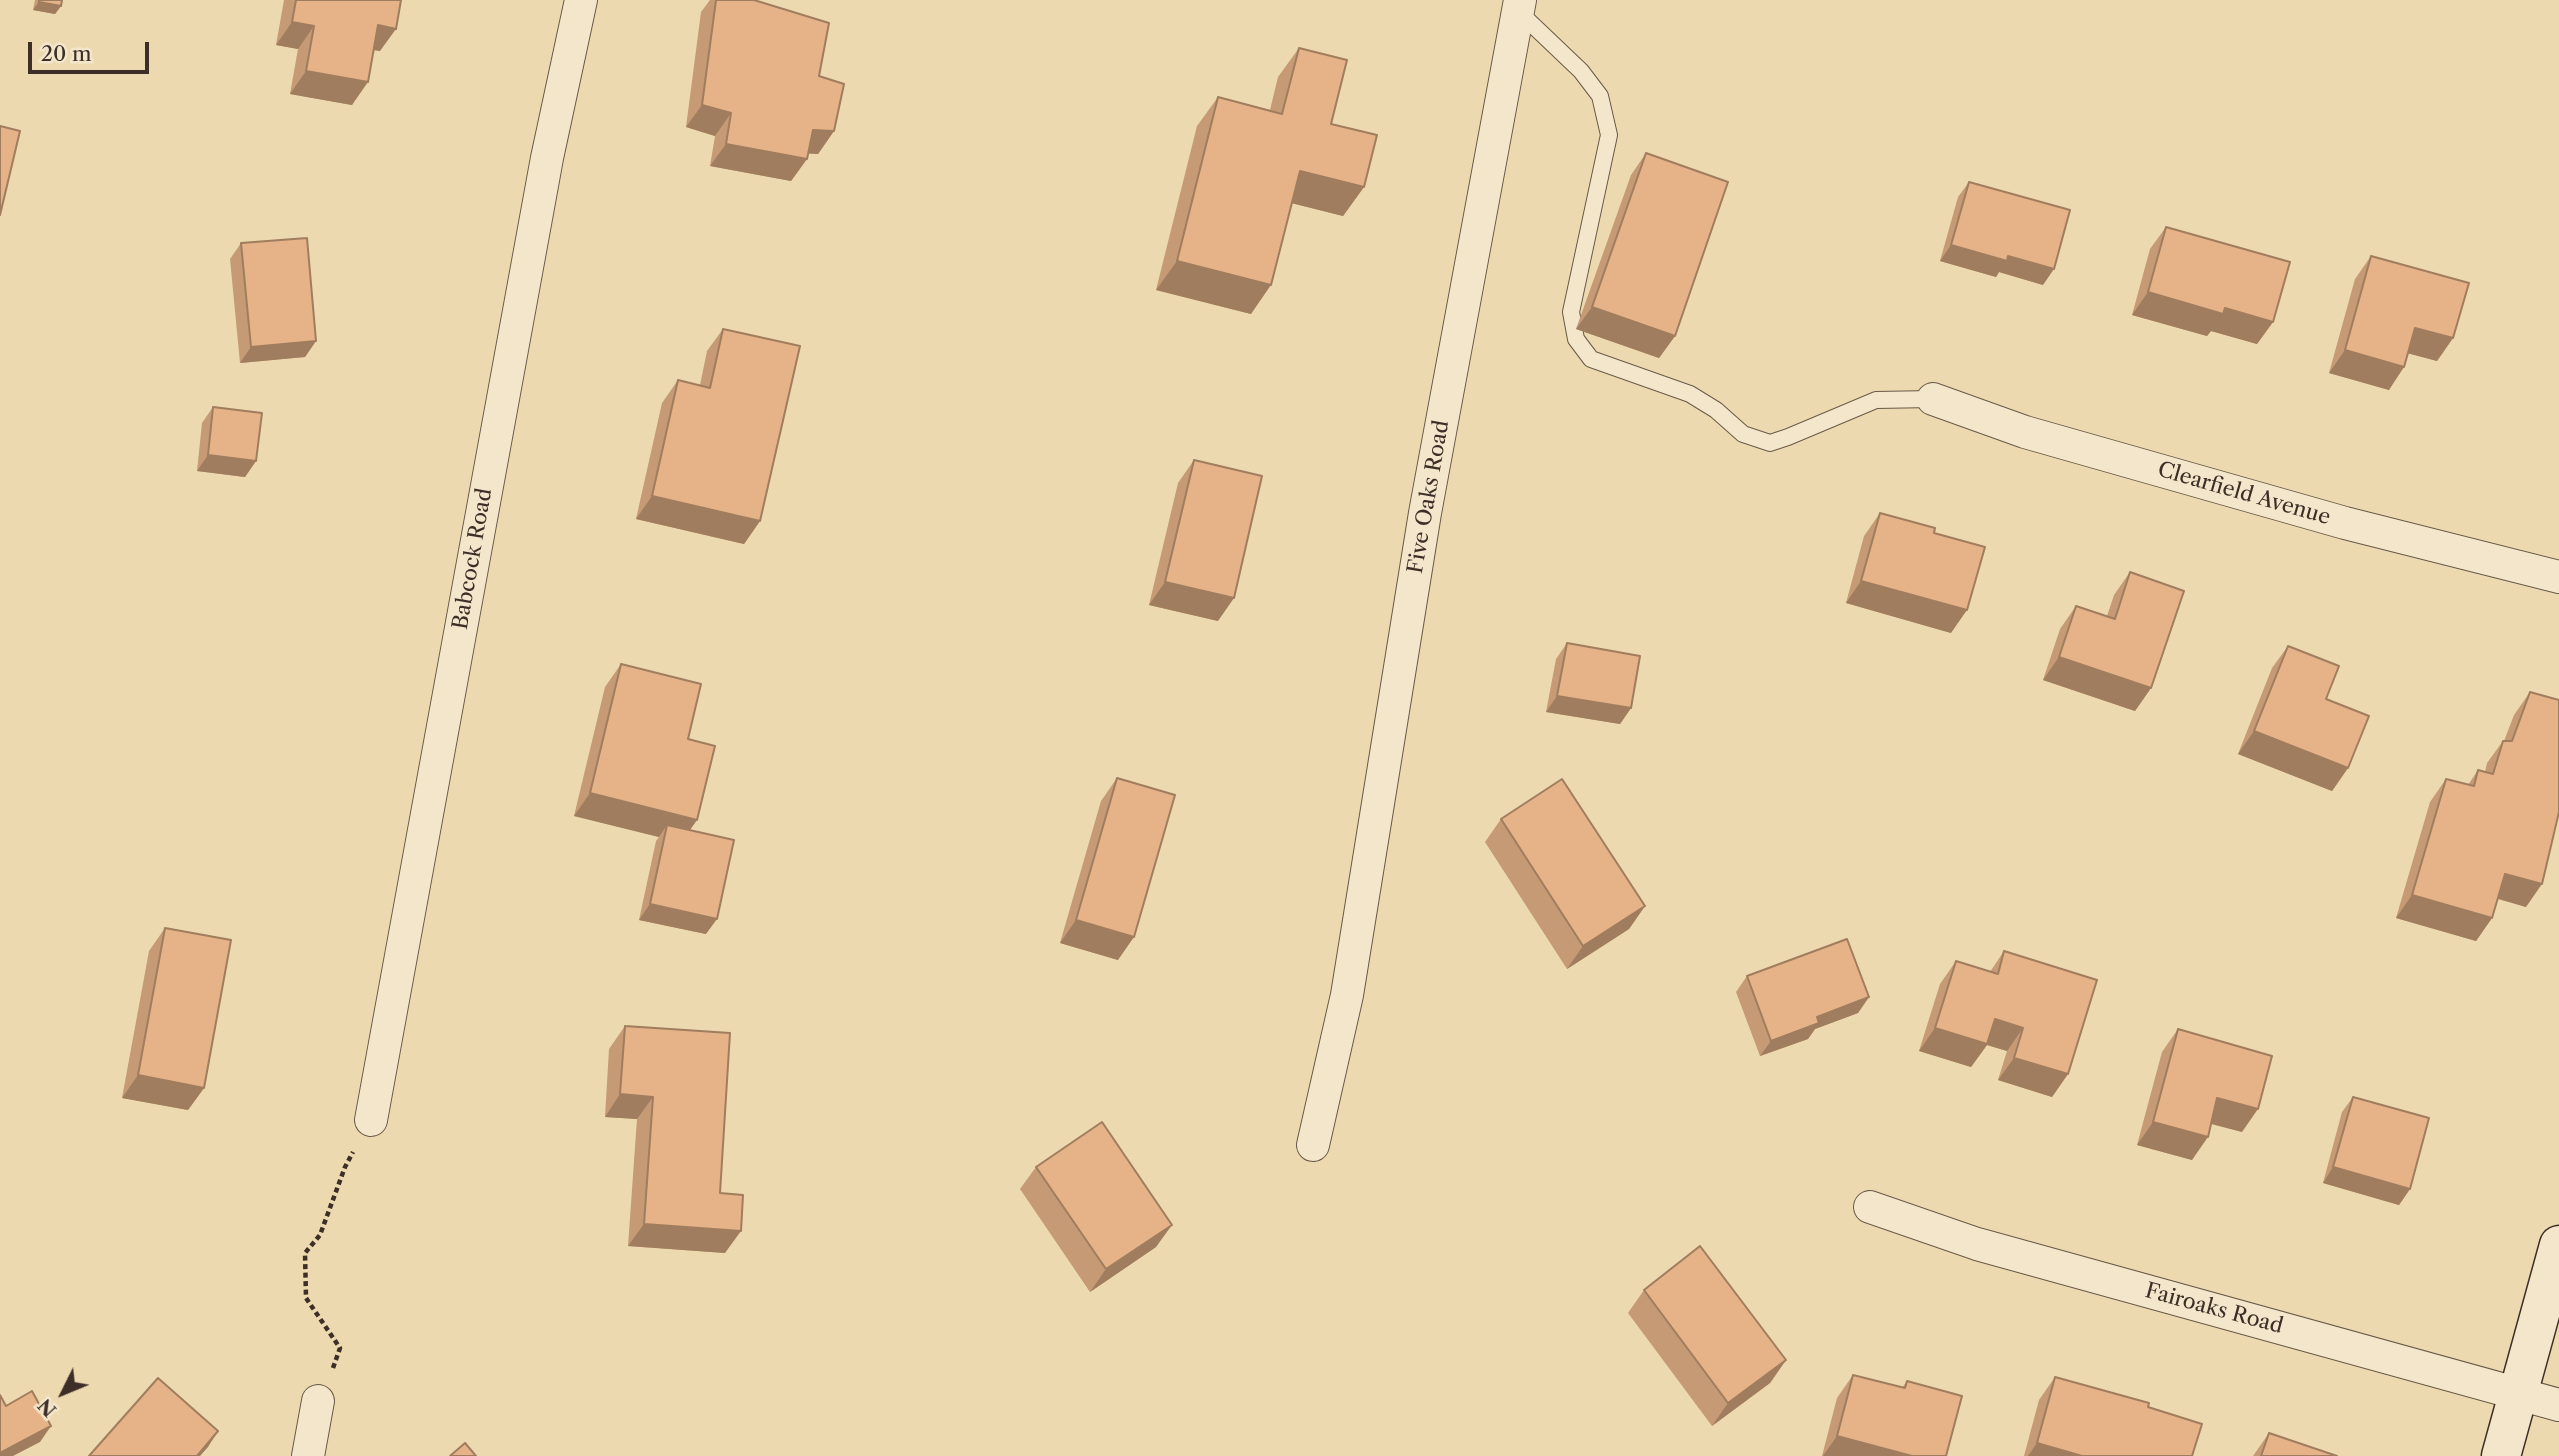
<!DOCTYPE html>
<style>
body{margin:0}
#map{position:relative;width:2559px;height:1456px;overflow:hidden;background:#edd9af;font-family:"Libre Caslon Text",serif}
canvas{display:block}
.north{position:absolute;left:28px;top:1358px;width:70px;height:70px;-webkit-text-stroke:5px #f3e6cb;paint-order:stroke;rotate:227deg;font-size:19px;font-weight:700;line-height:28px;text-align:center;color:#3d2f27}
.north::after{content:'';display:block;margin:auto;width:24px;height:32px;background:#3d2f27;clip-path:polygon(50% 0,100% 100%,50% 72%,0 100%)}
.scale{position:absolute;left:28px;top:42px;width:121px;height:32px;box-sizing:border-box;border:4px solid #3d2f27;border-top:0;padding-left:9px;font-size:21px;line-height:24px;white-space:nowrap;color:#3d2f27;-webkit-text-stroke:5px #f3e6cb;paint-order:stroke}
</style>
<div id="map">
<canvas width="2559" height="1456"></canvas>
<div class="north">N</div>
<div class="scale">20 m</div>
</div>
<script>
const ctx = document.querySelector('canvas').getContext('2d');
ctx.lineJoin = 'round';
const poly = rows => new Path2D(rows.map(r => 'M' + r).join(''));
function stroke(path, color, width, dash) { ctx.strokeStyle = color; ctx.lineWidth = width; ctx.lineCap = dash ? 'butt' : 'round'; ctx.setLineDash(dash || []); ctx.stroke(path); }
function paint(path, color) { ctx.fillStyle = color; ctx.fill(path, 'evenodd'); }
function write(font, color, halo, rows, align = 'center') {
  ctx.font = font + ' "Libre Caslon Text",serif'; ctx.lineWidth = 6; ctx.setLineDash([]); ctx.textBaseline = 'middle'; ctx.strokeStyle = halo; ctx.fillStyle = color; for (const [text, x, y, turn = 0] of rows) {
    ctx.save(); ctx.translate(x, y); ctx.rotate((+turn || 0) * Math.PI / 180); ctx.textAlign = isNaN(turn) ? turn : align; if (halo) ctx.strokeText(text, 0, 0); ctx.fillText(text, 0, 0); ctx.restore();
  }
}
const lane = poly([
 [1518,11,1581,71,1600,96,1609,135,1571,312,1576,339,1591,359,1690,394,1716,410,1743,434,1770,443,1788,437,1876,400,1933,399]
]);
const street = poly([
 [1933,399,2025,432,2345,523,2559,577],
 [371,1120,547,158,581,0],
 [1313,1145,1347,995,1425,513,1520,0],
 [1870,1207,1977,1244,2559,1405],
 [308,1456,318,1401]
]);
const secondary = poly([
 [2501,1456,2559,1245]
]);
stroke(lane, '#695a49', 18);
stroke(street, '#695a49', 34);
stroke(secondary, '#3d2f27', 41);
stroke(poly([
 [333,1368,340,1348,306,1298,305,1253,320,1235,345,1167,353,1152]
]), '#3d2f27', 4.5, [5, 3.5]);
stroke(lane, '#f3e6cb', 16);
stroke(street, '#f3e6cb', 32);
stroke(secondary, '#f3e6cb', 38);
paint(poly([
 [35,0,62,0,61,6,55,14,33,10],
 [284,0,401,0,380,51,373,50,352,105,290,94,298,49,276,45],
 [710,0,754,0,819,76,834,131,818,154,808,153,807,159,791,181,710,166,715,136,686,127,701,12],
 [1299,48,1331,124,1364,187,1343,216,1292,203,1251,314,1156,290,1197,126,1218,97,1270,110,1278,77],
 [1646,153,1675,336,1659,358,1576,329,1631,175],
 [1969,182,2043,285,1999,272,1996,277,1940,261,1958,197],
 [2166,227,2273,322,2257,344,2211,331,2207,336,2132,315,2150,249],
 [241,243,316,341,305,357,240,363,230,259],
 [2371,256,2453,338,2437,361,2408,353,2389,390,2329,373,2355,279],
 [723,329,760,521,744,544,636,519,662,403,678,380,700,385,707,351],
 [213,407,256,461,245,477,197,471,202,423],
 [1194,460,1218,621,1149,605,1178,483],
 [1880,513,1934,533,1951,633,1846,603,1864,536],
 [2130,572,2151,688,2135,711,2043,680,2060,629,2076,606,2107,616,2114,595],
 [1567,643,1631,708,1620,724,1546,712,1556,659],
 [2288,646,2326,699,2348,768,2332,791,2238,754,2272,668],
 [621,664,688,739,697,820,689,830,706,934,639,920,656,841,659,837,574,816,605,687],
 [2530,692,2526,907,2498,899,2492,918,2476,941,2396,918,2430,802,2446,779,2468,785,2478,770,2485,772,2487,763,2503,741,2504,741,2514,715],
 [1117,778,1118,960,1060,943,1101,801],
 [1501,819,1645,906,1629,929,1567,969,1485,842],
 [165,928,204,1088,188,1110,122,1098,149,951],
 [2004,951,2068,1074,2052,1097,1998,1080,2007,1051,1987,1045,1971,1067,1919,1051,1940,984,1956,961,1990,972],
 [1747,976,1869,997,1858,1013,1815,1029,1808,1039,1760,1056,1736,992],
 [625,1026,720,1193,725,1253,628,1246,637,1119,605,1117,609,1049],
 [2178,1029,2242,1132,2211,1124,2192,1160,2137,1145,2162,1052],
 [2353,1097,2410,1189,2399,1205,2323,1183,2342,1112],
 [1036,1167,1156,1247,1090,1292,1020,1189],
 [1644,1290,1786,1360,1770,1383,1712,1426,1628,1313],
 [1853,1375,1902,1388,1907,1381,1946,1456,1822,1456,1837,1398],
 [2055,1377,2148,1407,2192,1456,2024,1456,2039,1400],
 [2269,1433,2337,1456,2253,1456]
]), '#c59a74');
paint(poly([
 [39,2,61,6,55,14,33,10],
 [292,22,314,26,298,49,276,45],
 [378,25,396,29,380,51,362,48],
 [306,71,368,82,352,105,290,94],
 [702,105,731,113,715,136,686,127],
 [813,130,834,131,818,154,797,153],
 [726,144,807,159,791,181,710,166],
 [1300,171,1364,187,1343,216,1279,200],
 [1951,245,2008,256,2054,269,2043,285,1999,272,1996,277,1940,261],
 [1177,261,1271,285,1251,314,1156,290],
 [2148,292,2225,308,2273,322,2257,344,2211,331,2207,336,2132,315],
 [1592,307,1675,336,1659,358,1576,329],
 [2415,328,2453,338,2437,361,2399,351],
 [316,341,305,357,240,363,251,347],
 [2345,350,2404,367,2389,390,2329,373],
 [208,455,256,461,245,477,197,471],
 [652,496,760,521,744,544,636,519],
 [1861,581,1967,610,1951,633,1846,603],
 [1165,582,1234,598,1218,621,1149,605],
 [2059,657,2151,688,2135,711,2043,680],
 [1557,696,1631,708,1620,724,1546,712],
 [2254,731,2348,768,2332,791,2238,754],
 [590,793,697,820,681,843,667,825,659,837,574,816],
 [2505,874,2542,884,2526,907,2489,896],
 [2412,895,2492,918,2476,941,2396,918],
 [650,904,717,919,706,934,639,920],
 [1645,906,1629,929,1567,969,1583,946],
 [1076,920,1134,937,1118,960,1060,943],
 [1869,997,1858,1013,1815,1029,1808,1039,1760,1056,1771,1041,1817,1017],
 [1995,1019,2023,1028,2007,1051,1987,1045,1971,1067,1919,1051,1935,1028],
 [2014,1058,2068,1074,2052,1097,1998,1080],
 [138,1075,204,1088,188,1110,122,1098],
 [620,1094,653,1097,637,1119,605,1117],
 [2217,1098,2258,1109,2242,1132,2201,1121],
 [2153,1122,2208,1137,2192,1160,2137,1145],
 [2333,1167,2410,1189,2399,1205,2323,1183],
 [644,1224,741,1231,725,1253,628,1246],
 [1172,1225,1156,1247,1090,1292,1106,1269],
 [1786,1360,1770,1383,1712,1426,1728,1403],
 [51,1426,40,1442,13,1456,0,1456,0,1453],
 [218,1431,208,1447,200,1456,197,1456],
 [1837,1436,1912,1456,1823,1456],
 [2037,1443,2082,1456,2028,1456]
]), '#a07d5e');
const building = poly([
 [39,0,62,0,61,6,39,2,39,0],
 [296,0,401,0,396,29,378,25,368,82,306,71,314,26,292,22,296,0],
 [716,0,754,0,829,23,819,76,844,84,834,131,813,130,807,159,726,144,731,113,702,105,716,0],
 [1299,48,1347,60,1331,124,1377,135,1364,187,1300,171,1271,285,1177,261,1218,97,1282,114,1299,48],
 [0,126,20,131,0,215,0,126],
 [1646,153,1728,182,1675,336,1592,307,1646,153],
 [1969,182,2070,210,2054,269,2008,256,2007,261,1951,245,1969,182],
 [2166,227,2290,262,2273,322,2225,308,2223,314,2148,292,2166,227],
 [307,238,316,341,251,347,241,243,307,238],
 [2371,256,2469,283,2453,338,2415,328,2404,367,2345,350,2371,256],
 [723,329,800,346,760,521,652,496,678,380,710,388,723,329],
 [213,407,262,413,256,461,208,455,213,407],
 [1194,460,1262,476,1234,598,1165,582,1194,460],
 [1880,513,1935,528,1934,533,1985,547,1967,610,1861,581,1880,513],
 [2130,572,2184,591,2151,688,2059,657,2076,606,2115,619,2130,572],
 [1567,643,1640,656,1631,708,1557,696,1567,643],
 [2288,646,2339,666,2326,699,2369,716,2348,768,2254,731,2288,646],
 [621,664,701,684,688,739,715,746,697,820,590,793,621,664],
 [2530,692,2559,700,2559,812,2542,884,2505,874,2492,918,2412,895,2446,779,2474,786,2478,770,2493,774,2503,741,2512,741,2530,692],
 [1117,778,1175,795,1134,937,1076,920,1117,778],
 [1562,779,1645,906,1583,946,1501,819,1562,779],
 [667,825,734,840,717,919,650,904,667,825],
 [165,928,231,940,204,1088,138,1075,165,928],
 [1847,939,1869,997,1817,1017,1819,1023,1771,1041,1747,976,1847,939],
 [2004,951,2097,980,2068,1074,2014,1058,2023,1028,1995,1019,1987,1044,1935,1028,1956,961,1998,974,2004,951],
 [625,1026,730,1033,720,1193,743,1195,741,1231,644,1224,653,1097,620,1094,625,1026],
 [2178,1029,2272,1056,2258,1109,2217,1098,2208,1137,2153,1122,2178,1029],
 [2353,1097,2429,1118,2410,1189,2333,1167,2353,1097],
 [1102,1122,1172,1225,1106,1269,1036,1167,1102,1122],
 [1700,1246,1786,1360,1728,1403,1644,1290,1700,1246],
 [1853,1375,1905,1388,1907,1381,1962,1396,1946,1456,1912,1456,1837,1436,1853,1375],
 [2055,1377,2149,1403,2148,1407,2202,1424,2192,1456,2082,1456,2037,1443,2055,1377],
 [158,1378,218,1431,197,1456,89,1456,158,1378],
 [32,1391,51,1426,0,1453,0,1395,6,1406,32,1391],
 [2269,1433,2337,1456,2261,1456,2269,1433],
 [465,1443,476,1456,450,1456,465,1443]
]);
paint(building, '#e5b387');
stroke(building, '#a07d5e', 2);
write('21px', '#3d2f27', '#f3e6cb', [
 ["Clearfield Avenue",2244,494,16],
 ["Five Oaks Road",1429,497,-80],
 ["Babcock Road",473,559,-80],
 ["Fairoaks Road",2214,1309,15]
]);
</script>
